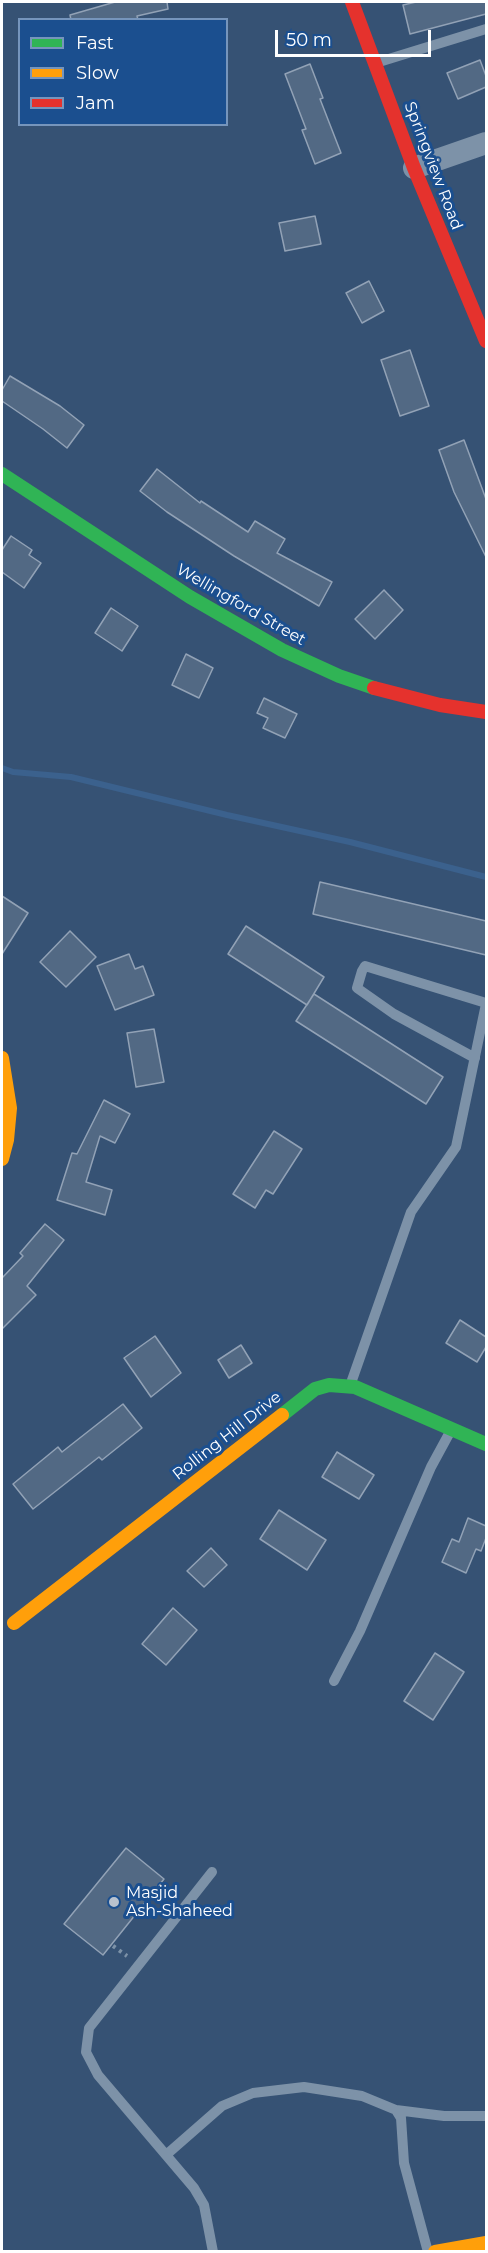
<!DOCTYPE html>
<style>
body{margin:0}
#map{position:relative;width:488px;height:2253px;overflow:hidden;background:#365274;font-family:Montserrat,sans-serif}
canvas{display:block}
.frame{position:absolute;inset:0;border:3px solid #fff;pointer-events:none}
.legend{position:absolute;left:18px;top:18px;width:210px;height:108px;box-sizing:border-box;background:#1b4f8f;border:2px solid #7695bc;margin:0;padding:8px 10px;list-style:none;font-size:18px;color:#fff}
.legend li{display:flex;align-items:center;gap:12px;height:30px}
.legend b{width:30px;border:2px solid #7695bc}
.scale{position:absolute;left:275px;top:30px;width:156px;height:27px;box-sizing:border-box;border:3px solid #fff;border-top:0;padding-left:8px;font-size:18px;line-height:21px;white-space:nowrap;color:#fff;-webkit-text-stroke:4px #1b4f8f;paint-order:stroke}
</style>
<div id="map">
<canvas width="488" height="2253"></canvas>
<div class="frame"></div>
<ul class="legend">
<li><b style="height:8px;background:#30b455"></b>Fast</li>
<li><b style="height:8px;background:#ff9f0a"></b>Slow</li>
<li><b style="height:8px;background:#e5322d"></b>Jam</li>
</ul>
<div class="scale">50 m</div>
</div>
<script>
const ctx = document.querySelector('canvas').getContext('2d');
ctx.lineJoin = 'round';
const poly = rows => new Path2D(rows.map(r => 'M' + r).join(''));
function stroke(path, color, width, dash) { ctx.strokeStyle = color; ctx.lineWidth = width; ctx.lineCap = dash ? 'butt' : 'round'; ctx.setLineDash(dash || []); ctx.stroke(path); }
function paint(path, color) { ctx.fillStyle = color; ctx.fill(path, 'evenodd'); }
function write(font, color, halo, rows, align = 'center') {
  ctx.font = font + ' Montserrat,sans-serif'; ctx.lineWidth = 6; ctx.setLineDash([]); ctx.textBaseline = 'middle'; ctx.strokeStyle = halo; ctx.fillStyle = color; for (const [text, x, y, turn = 0] of rows) {
    ctx.save(); ctx.translate(x, y); ctx.rotate((+turn || 0) * Math.PI / 180); ctx.textAlign = isNaN(turn) ? turn : align; if (halo) ctx.strokeText(text, 0, 0); ctx.fillText(text, 0, 0); ctx.restore();
  }
}
stroke(poly([
 [2,768,13,772,71,777,227,815,350,842,486,877]
]), '#3b618d', 6);
const building = poly([
 [115,2,167,2,168,9,137,16,138,20,71,20,70,15,115,2],
 [416,2,486,2,486,14,410,34,403,5,416,2],
 [480,60,486,76,486,87,458,99,447,73,480,60],
 [310,64,323,98,320,99,341,153,315,164,302,130,306,129,285,74,310,64],
 [315,216,321,244,285,251,279,223,315,216],
 [369,281,384,311,362,323,346,293,369,281],
 [410,350,429,406,400,416,381,360,410,350],
 [10,376,60,406,84,425,67,448,43,429,2,401,2,390,10,376],
 [464,440,486,499,486,557,454,492,439,450,464,440],
 [157,469,200,503,201,501,248,532,255,521,285,539,277,553,332,582,319,606,234,556,167,512,140,491,157,469],
 [11,536,32,550,29,555,41,563,24,588,2,572,2,550,11,536],
 [384,590,403,610,375,639,355,619,384,590],
 [111,608,138,626,122,651,95,633,111,608],
 [186,654,213,668,199,698,172,685,186,654],
 [264,698,297,714,285,738,263,728,268,718,257,713,264,698],
 [320,882,486,921,486,955,313,914,320,882],
 [2,896,28,913,2,954,2,896],
 [246,926,324,977,307,1005,228,954,246,926],
 [70,931,96,957,66,987,40,962,70,931],
 [129,954,135,969,143,966,154,995,115,1010,97,966,129,954],
 [314,994,443,1077,426,1104,296,1021,314,994],
 [154,1029,164,1082,136,1087,127,1033,154,1029],
 [104,1100,130,1114,115,1143,100,1136,86,1182,112,1190,105,1215,57,1200,72,1153,77,1154,104,1100],
 [274,1131,302,1149,273,1194,266,1190,255,1208,233,1194,274,1131],
 [45,1224,64,1240,27,1286,36,1295,2,1329,2,1278,23,1256,20,1253,45,1224],
 [460,1320,486,1337,486,1347,477,1362,446,1343,460,1320],
 [155,1336,181,1373,151,1397,124,1358,155,1336],
 [241,1345,252,1363,229,1378,218,1360,241,1345],
 [123,1404,142,1428,102,1460,99,1457,33,1509,13,1484,58,1447,62,1452,123,1404],
 [337,1452,374,1475,359,1499,322,1477,337,1452],
 [279,1510,326,1540,307,1570,260,1539,279,1510],
 [468,1518,486,1526,486,1538,481,1551,476,1549,466,1573,442,1562,452,1539,459,1542,468,1518],
 [211,1548,227,1565,204,1587,187,1571,211,1548],
 [173,1608,197,1630,166,1665,142,1644,173,1608],
 [435,1653,464,1672,433,1720,404,1701,435,1653],
 [126,1848,164,1879,103,1955,64,1924,126,1848]
]);
paint(building, '#526984');
stroke(building, '#92a2b6', 1.5);
stroke(poly([
 [113,1946,127,1956]
]), '#7d92a8', 4, [3, 4.5]);
stroke(poly([
 [379,62,486,29],
 [475,1058,394,1014,357,988,362,971,365,966,486,1003],
 [351,1383,411,1212,456,1147,486,1004],
 [334,1681,360,1631,431,1467,450,1432],
 [212,1872,89,2028,86,2052,98,2075,194,2188,204,2205,213,2252],
 [396,2110,444,2116,486,2116],
 [166,2155,222,2106,253,2093,304,2087,362,2096,396,2110,401,2118,404,2163,428,2252]
]), '#7d92a8', 10);
stroke(poly([
 [414,168,486,143]
]), '#7d92a8', 22);
stroke(poly([
 [2,474,190,597,282,650,339,676,374,688],
 [282,1415,315,1389,329,1385,355,1387,486,1444]
]), '#30b455', 14);
stroke(poly([
 [2,1058,10,1108,7,1140,2,1159],
 [14,1623,282,1415],
 [435,2252,486,2243]
]), '#ff9f0a', 14);
stroke(poly([
 [352,2,414,168,486,341],
 [374,688,440,705,486,712]
]), '#e5322d', 14);
for (const [x, y, r, color] of [
 [114,1902,6,"#b9c2ce"]
]) { const dot = new Path2D(); dot.arc(x, y, r, 0, 2 * Math.PI); ctx.fillStyle = color; ctx.fill(dot); stroke(dot, '#1b4f8f', 2); }
write('16px', '#fff', '#1b4f8f', [
 ["Springview Road",433,166,69],
 ["Wellingford Street",241,605,30],
 ["Rolling Hill Drive",227,1436,-38]
]);
write('16px', '#fff', '#1b4f8f', [
 ["Masjid",126,1893],
 ["Ash-Shaheed",126,1911]
], 'left');
</script>
